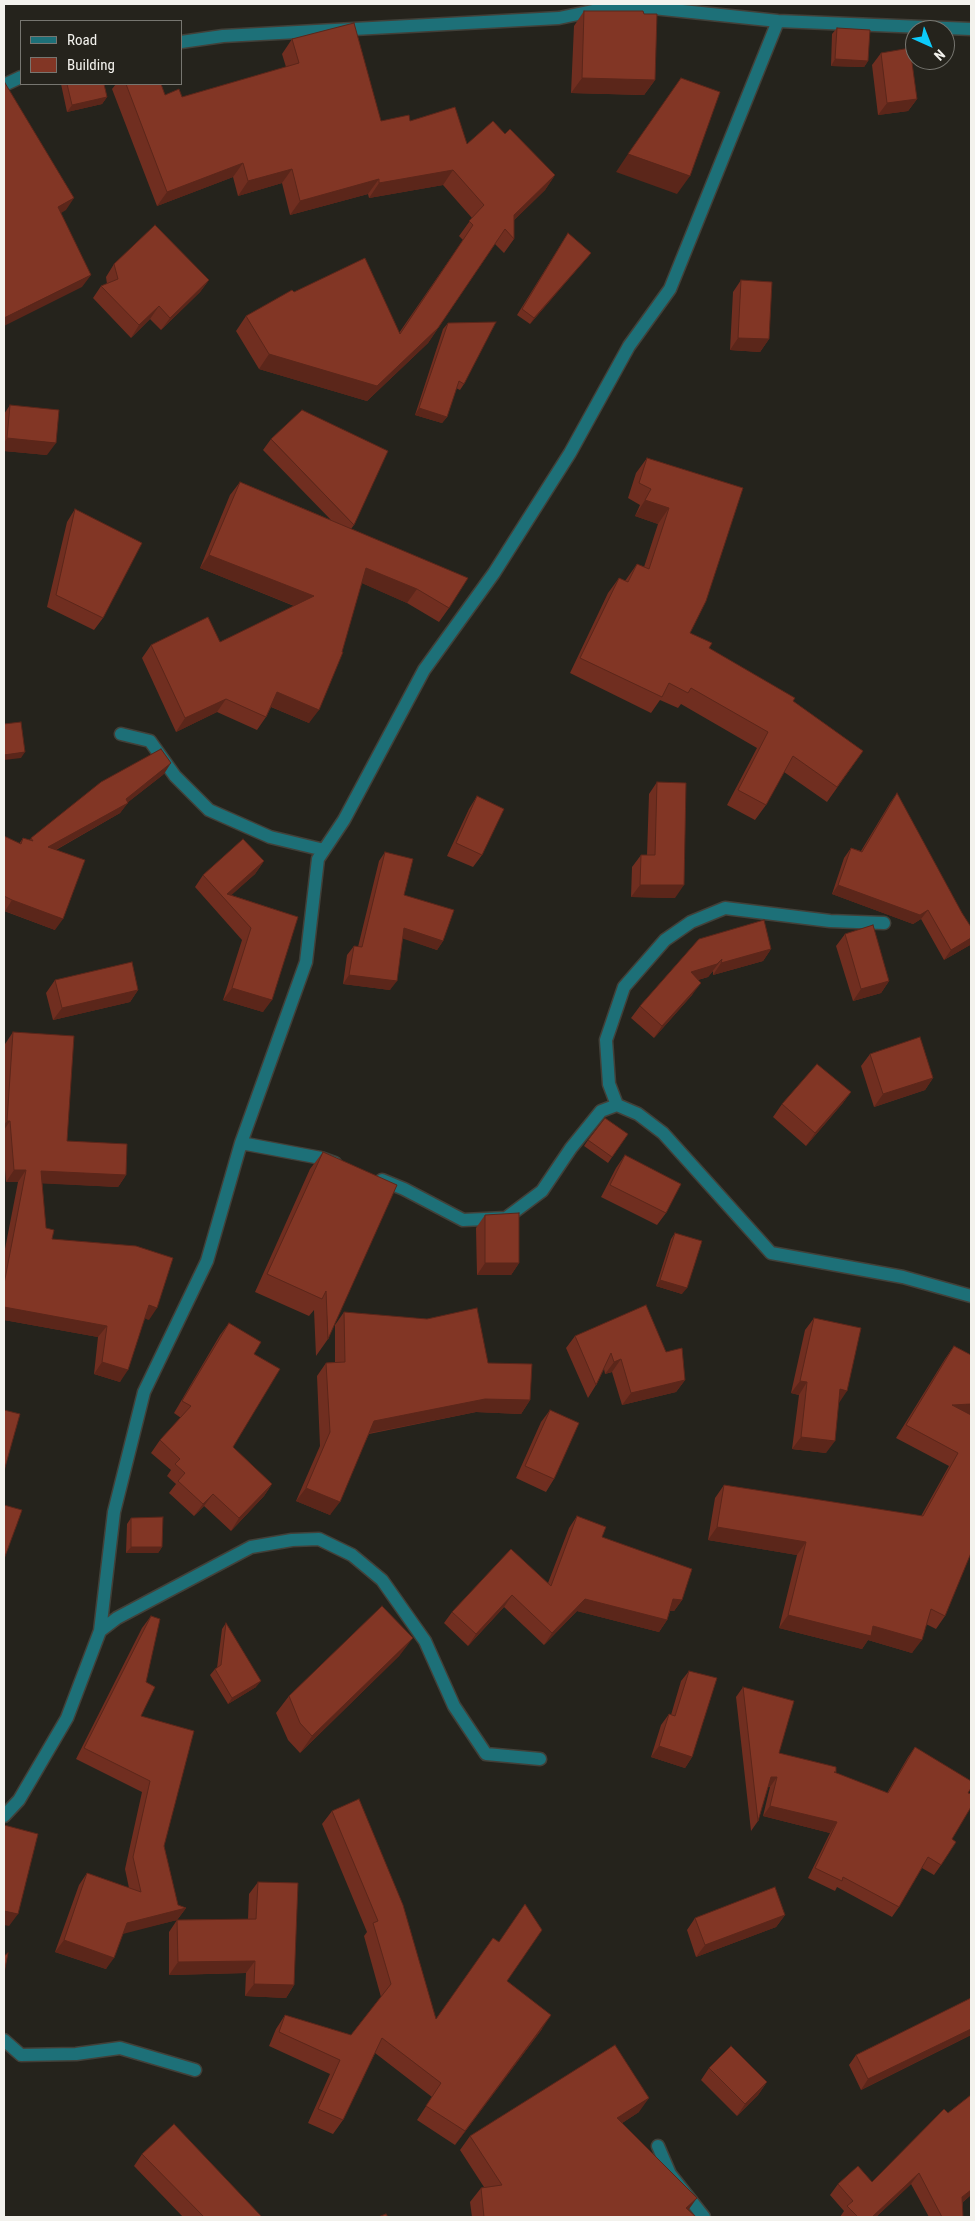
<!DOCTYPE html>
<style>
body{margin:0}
#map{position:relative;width:975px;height:2221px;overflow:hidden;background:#25231c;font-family:"Roboto Condensed",sans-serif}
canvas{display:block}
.frame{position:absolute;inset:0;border:5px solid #f3f2ed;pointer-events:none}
.legend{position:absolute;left:20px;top:20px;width:162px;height:65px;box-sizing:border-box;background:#25231c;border:1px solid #777670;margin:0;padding:6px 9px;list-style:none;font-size:15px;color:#f3f2ed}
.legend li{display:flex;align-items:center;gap:10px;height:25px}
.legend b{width:25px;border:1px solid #777670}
.north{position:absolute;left:905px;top:20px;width:50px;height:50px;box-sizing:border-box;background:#25231c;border:1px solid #777670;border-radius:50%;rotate:136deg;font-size:14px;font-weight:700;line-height:20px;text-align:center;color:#f3f2ed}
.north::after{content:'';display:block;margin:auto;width:18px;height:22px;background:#0ccafa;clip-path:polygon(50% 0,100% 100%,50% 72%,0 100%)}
</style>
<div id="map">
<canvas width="975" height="2221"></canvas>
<div class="frame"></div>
<ul class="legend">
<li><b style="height:6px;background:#1d7078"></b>Road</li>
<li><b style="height:14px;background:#823625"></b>Building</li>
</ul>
<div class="north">N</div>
</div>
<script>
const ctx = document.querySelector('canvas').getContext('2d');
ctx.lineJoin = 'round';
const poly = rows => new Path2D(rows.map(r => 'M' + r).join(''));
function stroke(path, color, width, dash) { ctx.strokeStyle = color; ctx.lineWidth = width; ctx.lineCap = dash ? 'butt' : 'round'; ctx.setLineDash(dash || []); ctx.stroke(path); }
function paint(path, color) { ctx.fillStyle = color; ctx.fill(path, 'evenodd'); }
const street = poly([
 [181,42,223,36,559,18,607,8,653,8,778,21,971,29],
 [4,85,21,77],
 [121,734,150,741,175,776,209,810,270,837,324,850],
 [617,1105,609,1084,606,1040,624,987,665,940,691,922,725,908,830,921,884,923],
 [241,1143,321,1158,335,1163],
 [382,1180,404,1189,463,1220,506,1218,542,1191,571,1148,601,1111,617,1105,638,1114,663,1133,771,1253,903,1277,971,1296],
 [100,1631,117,1618,251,1547,292,1540,319,1539,352,1555,382,1580,425,1641,454,1706,486,1754,540,1759],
 [4,1816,19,1800,67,1718,100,1631,114,1512,144,1392,207,1261,241,1143,306,962,318,859,344,820,424,670,494,573,570,453,629,346,670,289,778,21],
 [4,2040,21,2055,76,2054,120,2048,195,2070],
 [658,2146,670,2174,704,2217]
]);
stroke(street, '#424039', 15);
stroke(street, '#1d7078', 12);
paint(poly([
 [584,11,655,80,644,95,571,93,574,26],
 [837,28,868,61,864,67,831,66,832,34],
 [292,39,381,121,410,121,467,144,505,134,555,175,545,190,514,220,514,239,504,253,495,244,428,343,367,401,259,369,236,331,246,316,294,292,399,333,463,240,459,236,472,218,443,185,369,198,368,194,290,215,282,183,238,196,233,177,157,206,112,89,116,84,161,84,165,95,182,97,286,67,282,54],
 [881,53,917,99,908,111,878,115,872,65],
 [61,84,104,84,107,97,102,104,67,112],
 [568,233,591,253,586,259,530,324,517,315],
 [114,264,209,280,200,292,161,330,150,319,131,338,93,298,101,286,107,284,106,277],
 [741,280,769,339,760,352,730,350,733,292],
 [448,323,464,384,460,390,456,388,447,417,442,423,415,415,443,329],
 [10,405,47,455,4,451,4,414],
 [271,439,354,525,351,529,449,608,439,622,407,603,362,583,309,723,271,707,266,717,257,730,217,712,176,732,142,658,151,645,220,642,294,606,200,568,230,495,240,482,331,520,263,450],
 [647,458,743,488,690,633,709,648,793,701,863,751,827,802,784,772,766,805,755,820,727,805,757,748,681,704,678,708,660,700,651,713,570,673,608,593,619,578,625,581,637,564,644,567,658,524,635,516,640,505,628,498,636,473],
 [75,509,103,618,94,630,47,607,67,522],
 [164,774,128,802,120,813,56,850,55,930,4,911,4,836,19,844,23,838,30,840,31,838],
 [657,782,675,898,631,897,632,867,641,855,647,855,649,794],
 [897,793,970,945,944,960,921,919,913,924,832,894,844,858,851,848,861,851,890,803],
 [477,796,482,855,473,867,447,856,469,809],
 [385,852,404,895,443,941,437,950,403,938,390,990,343,984,347,955,354,946,358,947,379,861],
 [264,861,255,874,231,895,298,917,263,1012,223,1000,242,940,195,887,203,875],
 [845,934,889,981,881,993,853,1001,836,946],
 [699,939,771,949,763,961,713,975,713,971,708,977,698,980,692,995,654,1038,631,1018,640,1006],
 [55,980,138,990,130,1002,53,1020,46,993],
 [13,1032,67,1141,126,1175,118,1187,42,1183,46,1228,52,1239,149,1320,145,1318,120,1382,94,1374,98,1337,4,1320,4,1254,18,1182,6,1182,4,1157,4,1059,5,1044],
 [870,1054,933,1078,925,1090,874,1107,861,1066],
 [851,1092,842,1104,806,1146,773,1117,782,1104],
 [628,1134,608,1163,584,1146,588,1140],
 [323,1152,328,1339,316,1356,314,1310,309,1316,255,1292,310,1169],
 [625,1155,666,1213,657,1225,601,1197,616,1168],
 [485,1215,519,1263,511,1275,477,1275,476,1228],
 [675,1233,682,1294,656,1286,671,1239],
 [344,1312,488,1363,530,1400,521,1414,476,1412,369,1434,330,1515,296,1501,320,1446,317,1376,326,1363,335,1362,335,1325],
 [814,1318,839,1403,826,1453,792,1449,799,1395,791,1393,805,1330],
 [229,1323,254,1354,233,1447,272,1484,264,1496,231,1531,204,1506,194,1516,169,1493,176,1484,167,1476,171,1470,151,1453,160,1440,181,1418,174,1413,220,1335],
 [575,1336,685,1380,676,1392,622,1405,612,1372,605,1374,604,1369,596,1385,588,1398,566,1348],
 [954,1346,971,1355,945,1616,936,1629,926,1624,912,1653,868,1640,862,1649,779,1628,797,1555,708,1540,715,1498,724,1485,921,1516,949,1466,896,1438,945,1359],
 [550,1410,554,1479,546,1492,516,1478,541,1422],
 [577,1516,602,1537,682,1600,674,1611,670,1611,667,1620,659,1632,577,1611,544,1645,504,1607,468,1646,444,1623,452,1612,548,1583,569,1528],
 [131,1518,162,1547,158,1553,126,1553,127,1524],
 [151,1616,146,1682,141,1716,164,1846,178,1905,186,1908,177,1920,123,1933,106,1969,55,1952,79,1885,87,1873,129,1888,125,1869,142,1792,76,1759,142,1628],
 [226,1623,256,1687,228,1704,210,1675,215,1669,217,1668,222,1629],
 [400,1655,300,1753,288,1740,276,1713,289,1696],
 [689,1671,692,1757,685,1768,651,1757,661,1725,669,1714,671,1715,681,1681],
 [743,1687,779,1753,835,1773,887,1793,908,1757,915,1747,968,1793,952,1839,941,1865,934,1875,922,1868,899,1907,892,1917,837,1887,835,1891,808,1878,830,1833,763,1816,770,1787,768,1787,758,1821,751,1831,736,1697],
 [332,1811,436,2019,507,1981,542,2029,455,2145,417,2120,432,2097,375,2053,343,2120,333,2134,308,2123,330,2074,269,2046,276,2029,285,2015,351,2035,381,1997,364,1936,367,1932,322,1824],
 [258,1882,294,1985,286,1998,245,1996,246,1973,169,1975,169,1932,177,1920,248,1919,249,1894],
 [785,1915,776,1927,696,1957,687,1930,695,1918],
 [971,1998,971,2035,861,2090,849,2065,856,2055],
 [709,2068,767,2082,758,2095,737,2116,701,2080],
 [971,2095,971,2195,963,2202,963,2217,929,2217,911,2184,876,2217,840,2217,844,2211,830,2195,838,2184,872,2182,948,2113],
 [639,2112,622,2123,688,2210,696,2217,472,2217,470,2202,481,2188,484,2187,460,2150,470,2136],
 [142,2154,262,2217,183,2217,134,2166]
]), '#702e20');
paint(poly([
 [835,59,868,61,864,67,831,66],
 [582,78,655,80,644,95,571,93],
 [107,97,102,104,67,112,72,105],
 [917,99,908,111,878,115,887,103],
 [628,154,690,176,677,194,616,172],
 [243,163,233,177,157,206,167,192],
 [292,169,282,183,238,196,248,181],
 [453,170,443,185,369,198,379,183],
 [555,175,545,190,504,230,514,215],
 [379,179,368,194,290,215,300,201],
 [74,198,66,210,50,220,58,207],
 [591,253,586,259,530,324,534,318],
 [91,275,82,287,4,326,4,318],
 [209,280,200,292,161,330,170,318],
 [159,306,150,319,131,338,139,325],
 [438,328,428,343,367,401,259,369,269,354],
 [738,338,769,339,760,352,730,350],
 [419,408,447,417,442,423,415,415],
 [7,438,56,443,47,455,4,451,4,443],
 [645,500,669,508,658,524,635,516],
 [209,555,314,596,305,610,200,568],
 [366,568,417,589,407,603,357,581],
 [277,692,319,710,309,723,267,705],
 [226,699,217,712,176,732,185,718],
 [25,752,21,758,4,760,4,755],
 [171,763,164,774,127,803,128,803,120,813,41,858,48,847,126,799],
 [264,861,255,874,226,900,227,894],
 [640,885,684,885,675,898,631,897],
 [838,885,928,910,921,919,913,924,832,894],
 [12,900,63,919,55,930,5,911],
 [404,928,443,941,437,950,398,937],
 [971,938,971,943,970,945,944,960,951,950],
 [771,949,763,961,713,975,721,963],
 [722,959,708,977,682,984,691,972],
 [349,975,397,981,390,990,343,984],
 [889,981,881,993,853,1001,861,989],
 [701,983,692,995,654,1038,662,1026],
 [232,988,272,1000,263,1012,223,1000],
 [138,990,130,1002,53,1020,62,1008],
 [933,1078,925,1090,874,1107,883,1094],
 [851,1092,842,1104,806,1146,815,1133],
 [7,1121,10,1121,4,1130,4,1125],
 [14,1170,26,1170,18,1182,6,1182],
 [41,1171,126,1175,118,1187,33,1183],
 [485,1263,519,1263,511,1275,477,1275],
 [660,1280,687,1288,682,1294,656,1286],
 [149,1305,157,1308,149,1320,141,1317],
 [4,1307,107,1326,98,1337,4,1320],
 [621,1359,612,1372,605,1374,614,1362],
 [102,1362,128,1370,120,1382,94,1374],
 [685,1380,676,1392,622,1405,631,1393],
 [800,1381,807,1382,799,1395,791,1393],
 [840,1389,847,1391,839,1403],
 [485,1399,530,1400,521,1414,476,1412,365,1434,374,1421],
 [971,1404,971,1417,952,1405],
 [801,1437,835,1441,826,1453,792,1449],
 [272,1484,264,1496,231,1531,239,1518],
 [306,1488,340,1502,330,1515,296,1501],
 [213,1494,204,1506,194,1516,203,1504],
 [717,1527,806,1542,797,1555,708,1540],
 [131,1547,162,1547,158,1553,126,1553],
 [512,1595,504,1607,468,1646,476,1634],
 [585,1599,667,1620,659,1632,577,1611,544,1645,552,1633],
 [673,1599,682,1600,674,1611,664,1611],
 [788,1615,873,1626,922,1640,912,1653,868,1640,862,1649,779,1628],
 [413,1638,400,1655,300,1753,312,1736],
 [261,1681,256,1687,228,1704,232,1698],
 [659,1746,692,1757,685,1768,651,1757],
 [771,1777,777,1777,770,1787,764,1787],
 [770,1806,837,1822,830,1833,763,1816],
 [186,1908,177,1920,119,1935,127,1923],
 [4,1911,18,1914,9,1926,4,1925],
 [785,1915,776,1927,696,1957,705,1945],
 [64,1940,114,1958,106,1969,55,1952],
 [255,1961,246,1973,169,1975,178,1962],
 [254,1984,294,1985,286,1998,245,1996],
 [551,2015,542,2029,455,2145,465,2131],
 [971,2029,971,2035,861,2090,868,2079],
 [767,2082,758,2095,737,2116,745,2104],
 [649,2098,639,2112,607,2133,617,2118],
 [919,2173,911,2184,876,2217,872,2217],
 [971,2190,971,2195,955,2208,962,2197],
 [697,2198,687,2212,686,2208]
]), '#5b261a');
const building = poly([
 [584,11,643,11,644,14,657,14,655,80,582,78,584,11],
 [354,23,381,121,409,115,410,121,455,107,467,144,493,121,505,134,510,129,555,175,514,215,514,239,505,229,438,328,377,386,269,354,246,316,292,290,294,292,365,258,400,334,473,225,469,221,484,205,453,170,379,183,379,179,300,201,292,169,248,181,243,163,167,192,126,84,161,84,165,95,179,89,182,97,299,63,292,39,354,23],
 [837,28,870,30,868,61,835,59,837,28],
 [910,48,917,99,887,103,881,53,910,48],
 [681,78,720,92,690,176,628,154,681,78],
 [5,83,74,198,58,207,91,275,4,318,4,84,5,83],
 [67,84,104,84,107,97,72,105,67,84],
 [155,225,209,280,170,318,159,306,139,325,101,286,118,279,114,264,155,225],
 [568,233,591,253,534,318,522,309,568,233],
 [741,280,772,282,769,339,738,338,741,280],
 [496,322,464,384,459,381,447,417,419,408,448,323,496,322],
 [10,405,59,410,56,443,7,438,10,405],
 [302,410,388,451,354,525,271,439,302,410],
 [647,458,743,488,706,601,690,633,712,643,709,648,795,698,793,701,863,751,837,787,793,756,766,805,738,790,768,732,691,688,688,693,669,683,662,697,580,658,619,578,628,582,637,564,649,569,669,508,645,500,651,489,639,483,647,458],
 [240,482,468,578,449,608,417,589,366,568,342,652,343,652,319,710,277,692,266,717,226,699,185,718,151,645,208,617,220,642,314,596,209,555,240,482],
 [75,509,142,543,103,618,56,595,75,509],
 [21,722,25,752,4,755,4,724,21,722],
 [161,749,171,763,126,799,128,803,48,847,85,860,63,919,12,900,4,896,4,836,21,844,23,838,33,841,31,838,101,782,161,749],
 [657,782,686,783,684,885,640,885,641,855,655,855,657,782],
 [897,793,962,913,971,927,971,938,951,950,928,910,920,915,838,885,851,848,862,852,897,793],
 [477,796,504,809,482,855,456,843,477,796],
 [243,839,264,861,227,894,298,917,272,1000,232,988,251,928,203,875,243,839],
 [385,852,413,859,404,895,454,910,443,941,404,928,397,981,349,975,354,946,362,947,385,852],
 [764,920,771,949,721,963,722,959,717,964,691,972,701,983,662,1026,640,1006,699,939,764,920],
 [873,925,889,981,861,989,845,934,873,925],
 [132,962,138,990,62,1008,55,980,132,962],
 [13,1032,74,1036,67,1141,127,1144,126,1175,41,1171,46,1228,54,1230,52,1239,136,1246,173,1258,157,1308,149,1305,128,1370,102,1362,107,1326,4,1307,4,1284,26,1170,14,1170,10,1121,7,1121,13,1032],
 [920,1037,933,1078,883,1094,870,1054,920,1037],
 [817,1064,851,1092,815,1133,782,1104,817,1064],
 [605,1118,628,1134,612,1157,588,1140,605,1118],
 [323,1152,397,1185,328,1339,326,1291,322,1299,267,1274,323,1152],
 [625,1155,681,1184,666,1213,610,1185,625,1155],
 [519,1213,519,1263,485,1263,485,1215,519,1213],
 [675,1233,702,1241,687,1288,660,1280,675,1233],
 [646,1305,666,1352,682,1348,685,1380,631,1393,621,1359,614,1362,611,1353,596,1385,575,1336,646,1305],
 [477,1308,488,1363,532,1364,530,1400,485,1399,374,1421,340,1502,306,1488,330,1432,326,1363,345,1362,344,1312,427,1319,477,1308],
 [814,1318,861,1328,847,1391,840,1389,835,1441,801,1437,807,1382,800,1381,814,1318],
 [229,1323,261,1342,254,1354,280,1369,233,1447,272,1484,239,1518,213,1494,203,1504,178,1481,185,1473,175,1464,180,1459,160,1440,191,1406,182,1401,229,1323],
 [954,1346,971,1355,971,1404,952,1405,971,1415,971,1553,945,1616,931,1609,922,1640,873,1626,871,1636,788,1615,806,1542,717,1527,724,1485,923,1516,958,1453,906,1425,954,1346],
 [4,1410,20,1414,4,1471,4,1410],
 [550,1410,579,1423,554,1479,525,1466,550,1410],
 [4,1505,22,1510,17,1524,4,1559,4,1505],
 [577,1516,606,1527,602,1537,692,1569,682,1600,673,1599,667,1620,585,1599,552,1633,512,1595,476,1634,452,1612,511,1549,551,1586,577,1516],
 [163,1517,162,1547,131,1547,131,1518,163,1517],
 [382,1606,413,1638,312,1736,300,1723,289,1696,382,1606],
 [151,1616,160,1619,146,1682,155,1687,141,1716,194,1731,164,1846,178,1905,186,1908,127,1923,114,1958,64,1940,87,1873,141,1892,133,1857,150,1781,84,1748,151,1616],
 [226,1623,261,1681,232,1698,215,1669,221,1665,226,1623],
 [689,1671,717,1678,692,1757,659,1746,669,1714,675,1716,689,1671],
 [743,1687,794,1701,779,1753,836,1767,836,1772,834,1772,888,1793,915,1747,971,1781,971,1788,968,1793,971,1794,971,1807,952,1839,956,1842,941,1865,928,1857,899,1907,843,1877,842,1881,815,1868,837,1822,770,1806,777,1777,771,1777,758,1821,743,1687],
 [359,1799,403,1905,436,2019,493,1938,499,1942,525,1904,542,1930,507,1981,551,2015,465,2131,426,2106,441,2083,382,2038,343,2120,318,2109,340,2060,279,2032,285,2015,351,2035,391,1984,373,1923,378,1921,332,1811,359,1799],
 [4,1825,38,1834,18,1914,4,1911,4,1825],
 [258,1882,298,1883,294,1985,254,1984,255,1961,178,1962,177,1920,256,1919,258,1882],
 [775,1887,785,1915,705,1945,695,1918,775,1887],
 [8,1953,4,1973,4,1956,8,1953],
 [971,1998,971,2029,868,2079,856,2055,971,1998],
 [615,2045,649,2098,617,2118,697,2198,686,2208,696,2217,484,2217,481,2188,502,2185,470,2136,615,2045],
 [731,2046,767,2082,745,2104,709,2068,731,2046],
 [971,2095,971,2190,962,2197,963,2217,942,2217,919,2173,872,2217,858,2217,847,2206,853,2201,838,2184,858,2166,872,2182,944,2109,948,2113,971,2095],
 [174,2124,262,2217,204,2217,142,2154,174,2124],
 [386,2214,388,2217,378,2217,386,2214]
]);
paint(building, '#823625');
stroke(building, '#5b261a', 1);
</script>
